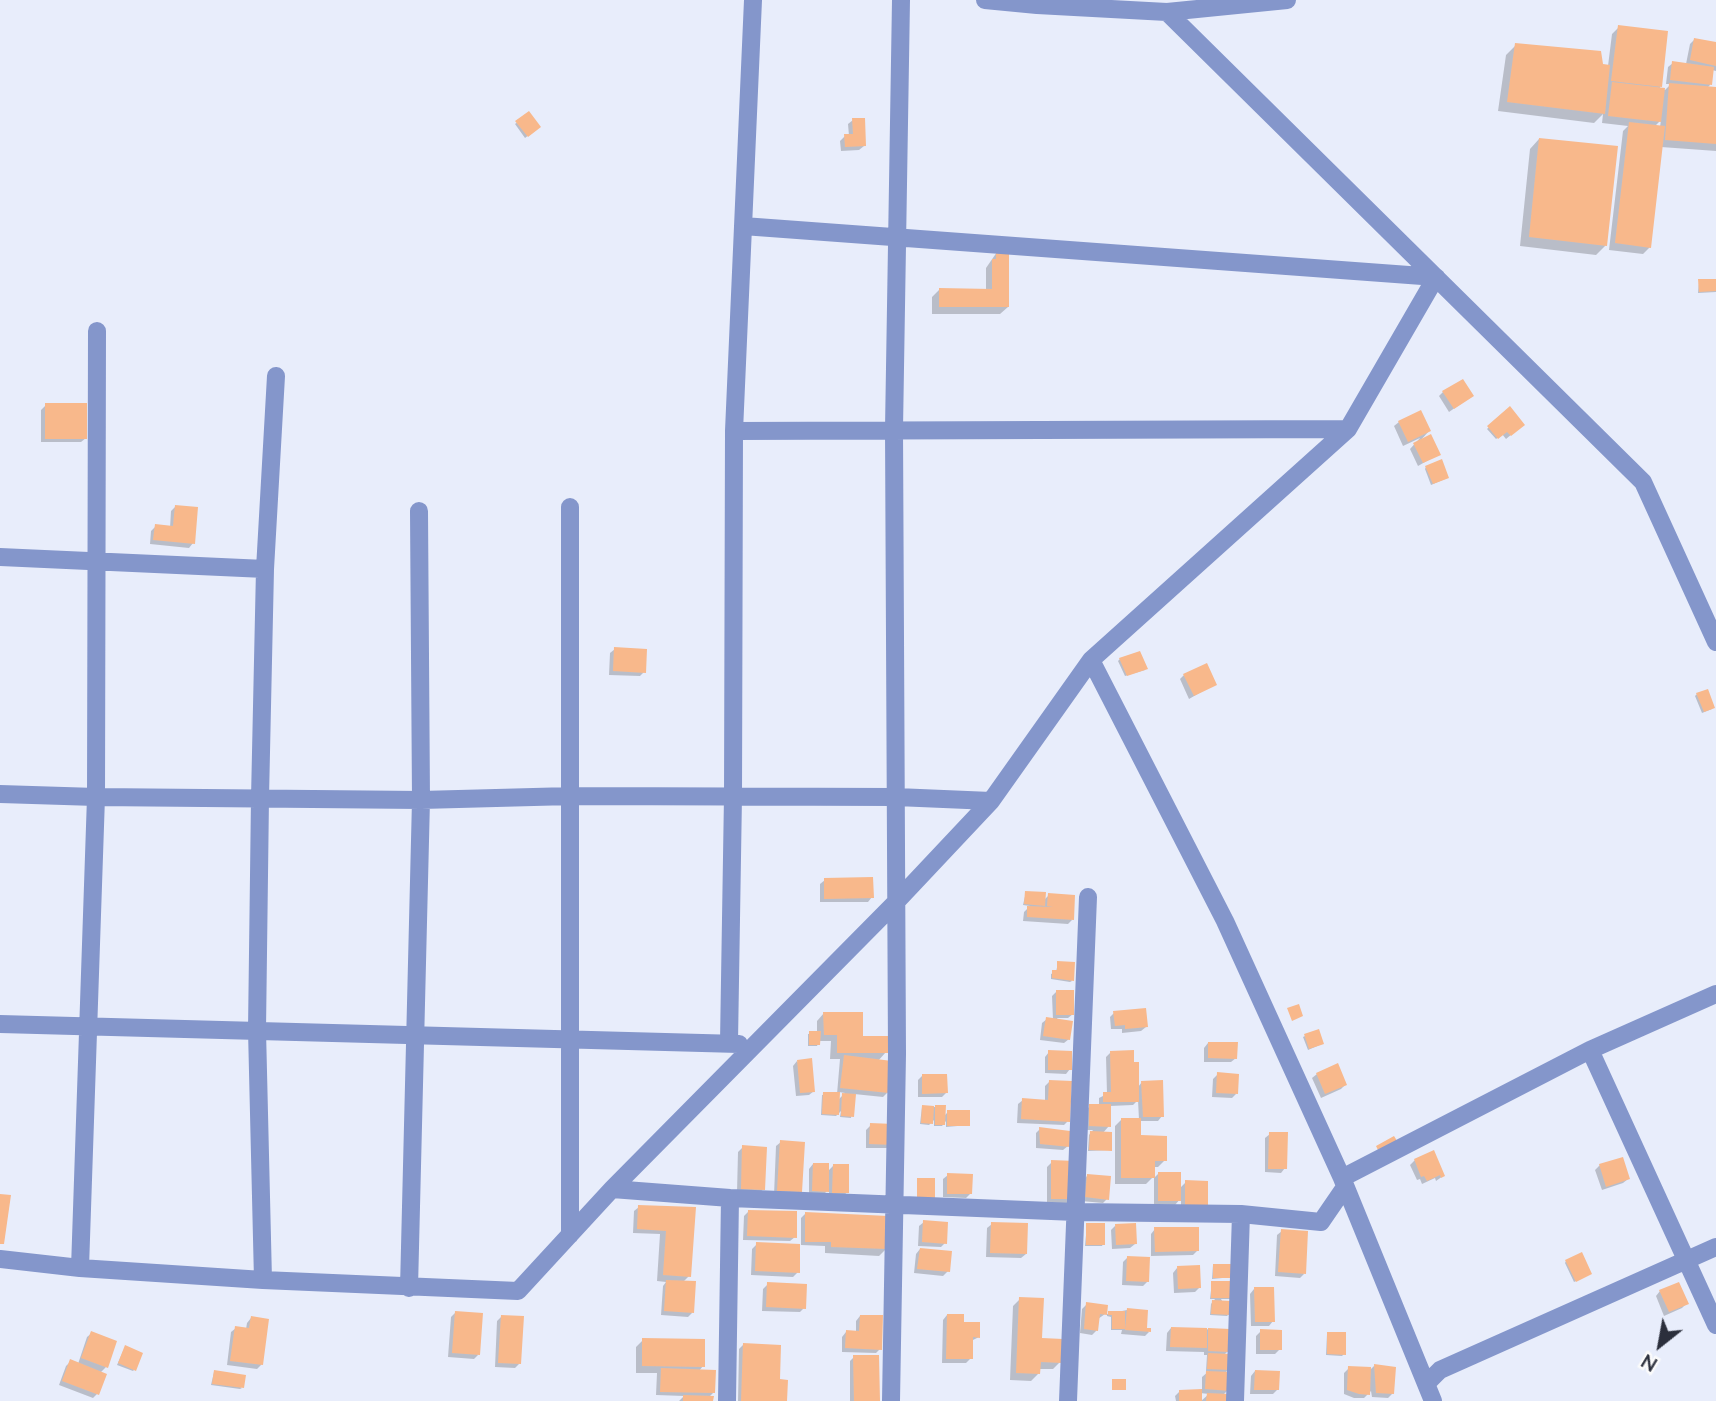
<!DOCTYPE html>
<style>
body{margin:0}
#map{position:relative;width:1716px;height:1401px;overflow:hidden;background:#e8edfb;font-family:Lato,sans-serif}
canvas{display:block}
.north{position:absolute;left:1625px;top:1310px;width:70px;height:70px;-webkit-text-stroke:5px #fbfbfb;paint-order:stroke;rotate:211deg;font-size:19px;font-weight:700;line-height:28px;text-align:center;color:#2b2f3c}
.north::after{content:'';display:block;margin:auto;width:24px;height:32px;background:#2b2f3c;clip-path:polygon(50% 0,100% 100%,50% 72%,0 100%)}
</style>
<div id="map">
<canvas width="1716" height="1401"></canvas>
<div class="north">N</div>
</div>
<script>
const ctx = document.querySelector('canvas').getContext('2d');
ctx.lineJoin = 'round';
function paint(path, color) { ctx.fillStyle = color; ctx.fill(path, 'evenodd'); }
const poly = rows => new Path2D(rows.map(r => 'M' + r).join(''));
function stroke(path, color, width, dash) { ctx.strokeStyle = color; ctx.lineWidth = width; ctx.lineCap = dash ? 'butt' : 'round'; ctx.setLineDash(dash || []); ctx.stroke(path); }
paint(poly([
 [1619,27,1666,33,1660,89,1665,90,1671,84,1666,84,1668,67,1673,63,1686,64,1690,44,1694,40,1716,44,1716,71,1712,70,1710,85,1707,88,1716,89,1716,151,1661,147,1650,247,1643,254,1609,250,1623,131,1628,126,1602,123,1603,114,1594,123,1498,111,1506,55,1516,45,1608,66,1612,34],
 [1661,120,1660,127,1654,127],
 [529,113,539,127,525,138,515,124],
 [853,120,864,146,859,150,841,151,840,141,845,136,849,136,848,124],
 [1539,139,1606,245,1596,255,1520,246,1530,149],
 [997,252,1008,307,1000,314,932,314,932,297,939,290,986,290,986,268],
 [1716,280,1716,292,1698,293,1699,281],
 [1443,392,1472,396,1449,412,1439,396],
 [46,405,86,438,81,442,41,442,41,410],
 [1399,422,1429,431,1420,441,1439,454,1418,466,1410,449,1420,438,1403,446,1394,426],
 [1493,423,1518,429,1506,439,1502,434,1496,439,1487,429],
 [1426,467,1445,479,1431,485,1425,469],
 [176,506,193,543,189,548,150,544,151,531,156,526,170,528,171,511],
 [615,649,644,672,640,676,609,675,610,653],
 [1120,659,1145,670,1125,676,1118,661],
 [1184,675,1215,684,1189,699,1180,679],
 [1697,694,1712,709,1702,713,1695,696],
 [825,880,872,897,868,902,820,902,820,884],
 [1026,892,1044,900,1049,895,1072,920,1068,924,1023,921,1024,912,1030,906,1023,905],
 [1058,963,1072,981,1070,982,1051,979,1051,974,1056,972],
 [1057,991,1073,1014,1068,1018,1057,1018,1069,1039,1064,1043,1040,1040,1042,1023,1047,1019,1053,1020,1052,996],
 [824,1013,886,1052,878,1061,887,1093,883,1097,854,1094,851,1118,840,1117,841,1111,836,1116,821,1115,822,1095,837,1094,840,1059,830,1059,831,1041,819,1041,817,1046,808,1046,808,1034,817,1033,817,1021],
 [839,1092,845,1093,838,1100],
 [1114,1013,1146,1027,1141,1031,1122,1033,1122,1029,1111,1029,1110,1017],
 [1305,1036,1322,1044,1308,1050,1303,1037],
 [1208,1043,1236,1058,1231,1062,1204,1062,1204,1048],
 [1049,1052,1070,1069,1066,1074,1045,1073,1045,1057],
 [1111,1052,1138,1087,1142,1082,1162,1116,1158,1121,1139,1121,1139,1137,1165,1160,1158,1167,1153,1167,1153,1177,1146,1184,1115,1184,1115,1126,1122,1119,1139,1120,1138,1100,1133,1105,1110,1106,1109,1126,1102,1134,1110,1150,1088,1151,1089,1135,1093,1130,1086,1130,1086,1110,1090,1106,1099,1106,1099,1098,1107,1094,1106,1057],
 [797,1061,814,1091,809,1095,796,1096,793,1066],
 [1218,1074,1236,1094,1232,1098,1212,1097,1213,1079],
 [1317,1074,1345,1085,1341,1089,1321,1098,1312,1078],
 [922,1076,946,1093,942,1097,918,1097,918,1080],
 [1050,1081,1068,1121,1064,1125,1017,1123,1018,1104,1023,1100,1045,1101,1045,1086],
 [922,1107,936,1107,944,1116,948,1112,969,1125,946,1127,946,1121,942,1126,934,1126,934,1120,929,1125,920,1124],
 [871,1125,892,1126,888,1148,866,1148,866,1130],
 [1040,1129,1068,1146,1063,1150,1036,1148,1036,1133],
 [1270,1134,1285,1168,1281,1173,1265,1172,1265,1138],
 [781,1142,801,1192,796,1196,774,1195,776,1146],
 [743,1147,763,1189,759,1194,737,1192,738,1152],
 [1415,1160,1443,1176,1436,1181,1435,1178,1422,1184,1420,1179,1417,1180,1410,1165],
 [1052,1162,1074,1163,1068,1203,1047,1203,1047,1167],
 [813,1164,827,1172,833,1166,847,1192,843,1197,829,1197,829,1189,823,1195,809,1195,809,1169],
 [1600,1165,1628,1179,1623,1183,1602,1190,1595,1170],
 [1158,1174,1180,1188,1186,1182,1206,1183,1181,1209,1181,1198,1175,1205,1154,1204,1154,1178],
 [948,1175,971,1193,966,1198,943,1197,943,1179],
 [1088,1175,1107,1199,1103,1203,1081,1201,1083,1180],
 [639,1207,667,1208,689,1276,683,1282,692,1313,688,1317,661,1315,663,1286,666,1282,657,1281,660,1234,633,1233,634,1211],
 [748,1212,795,1237,790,1241,743,1240,744,1216],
 [805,1214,886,1249,879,1256,825,1253,825,1246,801,1245,801,1218],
 [924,1222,945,1243,941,1247,918,1246,919,1226],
 [992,1224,1026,1254,1021,1258,986,1257,987,1228],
 [1087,1224,1103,1244,1102,1246,1085,1246],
 [1115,1226,1135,1244,1130,1248,1112,1249,1111,1230],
 [1155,1229,1197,1251,1193,1255,1151,1256,1151,1234],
 [1282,1231,1304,1274,1300,1278,1275,1276,1277,1235],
 [757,1244,798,1272,793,1277,751,1275,752,1249],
 [920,1249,948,1271,943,1276,914,1273,916,1254],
 [1127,1258,1148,1281,1143,1286,1122,1285,1123,1262],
 [1566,1261,1588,1275,1574,1282,1565,1263],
 [1213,1265,1233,1277,1212,1279],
 [1177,1268,1200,1287,1195,1292,1174,1293,1173,1273],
 [1212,1282,1232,1283,1230,1299,1221,1299,1229,1314,1227,1316,1210,1315,1211,1304,1215,1299,1210,1299],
 [768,1284,804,1308,800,1312,762,1311,763,1289],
 [1254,1289,1273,1321,1269,1326,1251,1326,1250,1294],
 [1660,1291,1686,1304,1682,1308,1664,1316,1656,1296],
 [1020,1299,1040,1340,1060,1362,1053,1369,1039,1369,1038,1374,1031,1381,1010,1380,1013,1306],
 [1087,1304,1105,1314,1098,1319,1097,1330,1092,1335,1080,1333,1082,1309],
 [1127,1310,1149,1332,1145,1336,1121,1334,1122,1330,1111,1330,1111,1317,1107,1316,1107,1314],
 [455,1313,478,1355,474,1359,448,1357,451,1317],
 [947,1315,962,1323,979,1337,971,1341,971,1358,966,1363,942,1363,943,1320],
 [502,1316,519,1364,515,1368,495,1367,497,1321],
 [860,1316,880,1349,876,1353,842,1352,842,1337,846,1332,856,1332,856,1321],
 [251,1318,262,1364,257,1369,227,1365,231,1332,236,1328,246,1329,247,1323],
 [1171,1328,1228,1330,1227,1352,1223,1356,1228,1370,1224,1374,1228,1390,1222,1396,1227,1401,1201,1401,1209,1394,1200,1393,1200,1401,1176,1401,1175,1396,1180,1391,1202,1391,1202,1377,1209,1371,1206,1371,1207,1355,1204,1355,1204,1352,1166,1351,1167,1333],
 [1261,1331,1280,1349,1275,1354,1256,1354,1256,1336],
 [92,1333,106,1367,100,1373,97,1394,93,1398,59,1385,66,1366,71,1361,78,1364,87,1337],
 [1327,1334,1344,1354,1342,1356,1326,1355],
 [643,1340,703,1366,699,1371,714,1392,708,1398,712,1401,679,1401,684,1396,656,1395,657,1373,636,1373,636,1347],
 [743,1345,778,1381,785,1401,738,1401,739,1349],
 [124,1349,134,1370,133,1371,117,1365],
 [854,1357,878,1401,850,1401,850,1361],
 [1375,1365,1393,1393,1388,1398,1372,1397,1371,1391,1364,1398,1354,1398,1344,1394,1344,1373,1349,1368,1371,1369],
 [1255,1371,1277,1390,1273,1394,1250,1394,1251,1376],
 [214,1372,242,1388,240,1389,211,1385]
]), '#0003');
paint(poly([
 [1618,25,1668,31,1662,87,1611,81],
 [1694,38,1716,42,1716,66,1690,60],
 [1515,43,1601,51,1603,64,1610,65,1605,114,1507,102],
 [1672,61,1714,67,1712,85,1670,80],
 [1612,82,1665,88,1661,122,1608,116],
 [1669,83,1716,87,1716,144,1665,140],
 [529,111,541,127,528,137,515,121],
 [852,118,865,118,866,146,845,147,844,134,853,134],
 [1629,122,1665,126,1651,248,1615,243],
 [1539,138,1618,146,1607,246,1529,237],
 [996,250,1009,250,1009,307,939,307,939,288,992,289,992,259,996,259],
 [1698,279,1716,279,1716,291,1699,292],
 [1463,379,1474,396,1454,409,1442,391],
 [45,403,87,403,87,439,45,439],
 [1510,406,1525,425,1511,436,1507,432,1498,439,1487,426],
 [1421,410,1431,431,1408,442,1398,421],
 [1431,434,1441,455,1423,463,1413,443],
 [1442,459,1449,478,1433,484,1425,466],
 [175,505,198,507,195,544,153,540,155,524,173,526],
 [614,647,647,649,646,673,613,671],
 [1140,651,1148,669,1127,676,1119,658],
 [1207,663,1217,685,1194,696,1183,674],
 [1708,689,1715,708,1704,712,1696,693],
 [873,877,874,898,824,899,824,878],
 [1025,891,1046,892,1045,906,1024,904],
 [1048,893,1075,895,1074,920,1027,917,1027,906,1053,907,1047,906],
 [1057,961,1075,962,1074,981,1052,978,1052,970,1057,970],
 [1056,990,1074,990,1074,1015,1056,1015],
 [1299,1004,1303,1016,1292,1021,1287,1008],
 [1146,1008,1148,1027,1125,1029,1125,1025,1115,1026,1113,1011],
 [823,1012,863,1012,863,1036,888,1036,888,1053,837,1053,837,1035,824,1035],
 [1046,1017,1073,1021,1070,1040,1043,1036],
 [1319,1029,1324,1044,1309,1049,1304,1034],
 [809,1031,821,1031,820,1045,809,1045],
 [1208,1042,1238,1042,1237,1059,1208,1058],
 [1048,1050,1072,1051,1072,1070,1048,1070],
 [1134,1050,1134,1062,1139,1062,1139,1102,1103,1102,1103,1092,1111,1092,1110,1051],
 [844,1055,892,1061,889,1093,840,1088],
 [812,1058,815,1092,800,1093,797,1060],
 [1338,1063,1347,1085,1325,1094,1316,1073],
 [1217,1072,1239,1074,1238,1094,1216,1093],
 [922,1074,947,1074,948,1093,922,1094],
 [1049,1080,1072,1081,1070,1122,1021,1119,1022,1098,1048,1100],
 [1163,1080,1164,1117,1143,1117,1141,1081],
 [823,1092,840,1092,839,1115,822,1114],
 [842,1093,856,1094,854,1117,841,1116],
 [1089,1104,1111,1104,1111,1127,1089,1126],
 [922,1105,934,1106,933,1124,921,1123],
 [935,1105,946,1105,945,1125,935,1125],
 [947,1110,970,1110,970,1126,947,1126],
 [1121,1118,1141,1118,1141,1135,1167,1136,1167,1161,1155,1161,1155,1178,1121,1178],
 [870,1123,894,1124,894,1145,869,1144],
 [1039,1127,1070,1131,1070,1147,1040,1144],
 [1090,1131,1112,1132,1112,1151,1089,1150],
 [1269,1132,1288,1132,1287,1169,1268,1169],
 [1394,1136,1399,1144,1380,1154,1376,1146],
 [780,1140,805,1142,802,1192,777,1191],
 [742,1145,767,1147,765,1190,741,1189],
 [1434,1150,1445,1176,1441,1178,1440,1175,1427,1181,1424,1176,1421,1177,1414,1159],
 [1623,1157,1630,1179,1606,1187,1599,1164],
 [1051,1160,1076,1161,1075,1199,1051,1199],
 [813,1163,829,1163,829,1192,812,1191],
 [833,1164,849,1164,849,1193,832,1193],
 [1158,1172,1181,1172,1181,1201,1158,1201],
 [947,1173,973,1174,972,1194,947,1194],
 [1087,1174,1111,1176,1109,1200,1085,1197],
 [917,1178,935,1178,935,1199,917,1198],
 [1185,1180,1208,1181,1208,1205,1185,1205],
 [0,1194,11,1195,4,1244,0,1244],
 [638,1205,696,1207,691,1277,663,1275,666,1231,637,1229],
 [748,1210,797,1211,797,1238,747,1236],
 [805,1212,888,1216,887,1249,831,1247,831,1242,805,1242],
 [923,1220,948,1222,947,1244,922,1242],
 [991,1222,1028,1223,1027,1254,990,1253],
 [1086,1223,1105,1223,1105,1245,1086,1245],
 [1136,1223,1137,1244,1116,1245,1115,1224],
 [1154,1227,1199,1227,1199,1251,1155,1252],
 [1281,1229,1308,1231,1306,1274,1278,1272],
 [756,1242,800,1244,800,1273,755,1271],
 [920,1248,952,1251,950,1272,917,1269],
 [1582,1252,1592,1274,1576,1282,1565,1260],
 [1127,1256,1150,1257,1149,1282,1126,1281],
 [1213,1264,1235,1264,1234,1278,1213,1278],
 [1200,1265,1201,1288,1178,1289,1177,1266],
 [666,1280,696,1281,694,1313,664,1311],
 [1211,1281,1233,1281,1233,1298,1211,1298],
 [767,1282,807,1284,806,1309,766,1307],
 [1679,1282,1689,1304,1669,1312,1659,1290],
 [1254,1287,1274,1287,1275,1322,1255,1322],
 [1019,1297,1044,1298,1042,1338,1063,1339,1062,1363,1041,1362,1040,1374,1016,1373],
 [1212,1300,1231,1301,1231,1315,1211,1314],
 [1086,1302,1108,1305,1107,1315,1100,1314,1098,1331,1084,1329],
 [1127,1308,1148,1310,1147,1328,1151,1328,1151,1332,1125,1330],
 [455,1311,483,1313,480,1355,452,1353],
 [1108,1311,1125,1311,1125,1329,1112,1329,1112,1315,1108,1315],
 [947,1314,964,1314,964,1322,980,1322,980,1338,973,1337,973,1359,946,1359],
 [501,1315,524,1316,521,1364,498,1363],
 [860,1315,883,1315,882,1350,845,1348,846,1330,859,1331],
 [251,1316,269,1319,263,1365,230,1361,235,1326,249,1328],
 [1171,1327,1207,1328,1207,1348,1170,1347],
 [1208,1328,1230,1329,1229,1352,1208,1351],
 [1260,1329,1282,1330,1282,1350,1260,1350],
 [91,1331,117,1341,108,1368,81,1358],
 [1327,1332,1346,1332,1346,1355,1327,1354],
 [642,1338,705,1339,705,1367,642,1366],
 [743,1343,781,1345,780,1379,788,1380,787,1401,741,1401],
 [125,1345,143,1353,136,1371,118,1363],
 [1208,1353,1230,1354,1230,1370,1207,1369],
 [853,1355,879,1355,880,1401,854,1401],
 [70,1359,107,1374,99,1395,62,1381],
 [1374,1364,1396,1367,1394,1394,1376,1393],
 [1348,1366,1371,1367,1370,1395,1359,1394,1347,1390],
 [661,1368,716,1370,715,1393,660,1392],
 [214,1370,246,1375,244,1388,212,1384],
 [1255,1370,1280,1371,1279,1390,1254,1390],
 [1206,1371,1231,1372,1230,1391,1205,1389],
 [1112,1379,1126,1379,1126,1390,1112,1390],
 [1202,1389,1202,1401,1179,1401,1179,1390],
 [1207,1393,1229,1394,1229,1401,1206,1401],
 [683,1395,714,1396,713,1401,683,1401]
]), '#f8b88b');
stroke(poly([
 [985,0,1037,5,1167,12,1287,0],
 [1167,12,1643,482,1716,642],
 [734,431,1348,429],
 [570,507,570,1235],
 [0,557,265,569],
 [1091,660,1225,921,1342,1178,1433,1401],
 [0,794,96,797,421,800,571,796,896,797,991,801],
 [0,1024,739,1044],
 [729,1042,733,796,734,431,753,0],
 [1590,1050,1716,1325],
 [1342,1178,1590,1050,1716,994],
 [612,1189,730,1198,1076,1212,1241,1214,1321,1222,1345,1187],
 [0,1259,80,1268,263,1280,518,1291,612,1189,895,903,991,801,1091,660,1348,429,1436,277,743,226],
 [80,1268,96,797,97,331],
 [263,1280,257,1030,260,798,265,569,276,376],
 [409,1288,421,800,419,511],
 [1426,1384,1440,1370,1716,1247],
 [727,1401,730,1198],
 [891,1401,897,1054,894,429,901,0],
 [1068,1401,1088,897],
 [1235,1401,1241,1214]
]), '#8496cb', 18);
</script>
